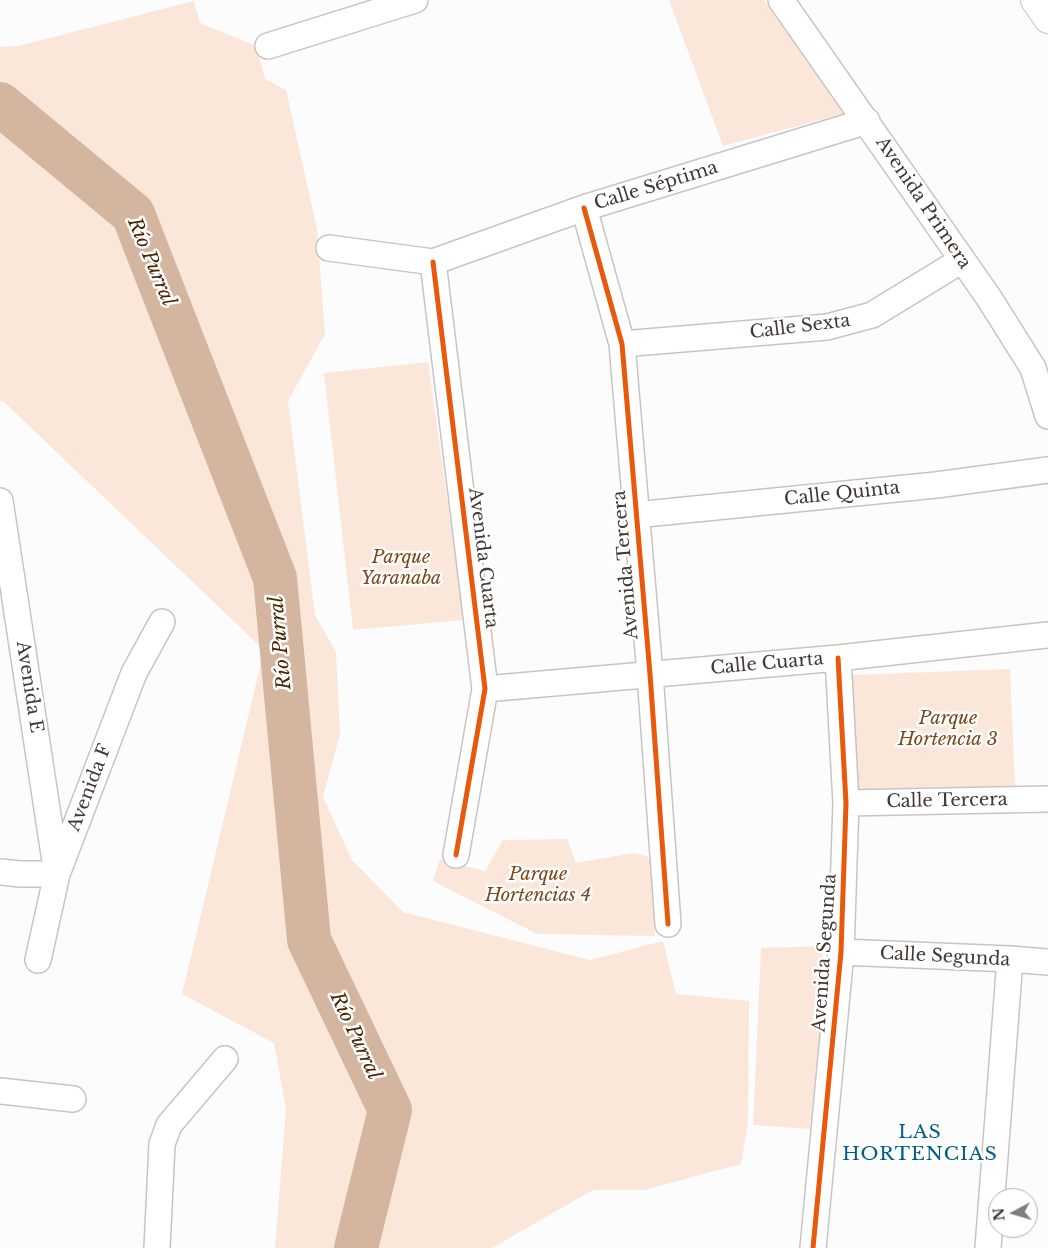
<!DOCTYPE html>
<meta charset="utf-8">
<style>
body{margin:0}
#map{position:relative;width:1048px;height:1248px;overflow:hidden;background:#fcfcfc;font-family:"Libre Baskerville",serif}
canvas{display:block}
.north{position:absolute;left:988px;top:1188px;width:50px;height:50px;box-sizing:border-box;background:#fff;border:1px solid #b3afad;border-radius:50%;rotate:264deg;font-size:14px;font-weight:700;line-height:20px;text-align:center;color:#413832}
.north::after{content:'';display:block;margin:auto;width:18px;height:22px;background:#827d79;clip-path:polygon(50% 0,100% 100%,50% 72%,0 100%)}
</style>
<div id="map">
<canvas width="1048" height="1248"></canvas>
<div class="north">N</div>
</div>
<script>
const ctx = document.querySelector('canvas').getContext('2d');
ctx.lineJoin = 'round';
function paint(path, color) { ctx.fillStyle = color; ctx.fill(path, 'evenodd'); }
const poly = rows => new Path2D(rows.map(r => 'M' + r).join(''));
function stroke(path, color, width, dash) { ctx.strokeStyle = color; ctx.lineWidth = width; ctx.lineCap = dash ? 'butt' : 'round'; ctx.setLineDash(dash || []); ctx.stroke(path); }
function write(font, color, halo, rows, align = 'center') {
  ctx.font = font + ' "Libre Baskerville",serif'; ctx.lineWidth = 5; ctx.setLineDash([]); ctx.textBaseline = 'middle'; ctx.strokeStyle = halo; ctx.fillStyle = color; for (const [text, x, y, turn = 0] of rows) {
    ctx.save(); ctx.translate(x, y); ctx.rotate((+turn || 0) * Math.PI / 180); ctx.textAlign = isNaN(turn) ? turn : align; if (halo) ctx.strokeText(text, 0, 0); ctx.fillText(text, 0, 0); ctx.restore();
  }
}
paint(poly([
 [669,0,764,0,845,113,723,146],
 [194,1,200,23,256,46,265,79,286,90,317,229,325,334,288,401,315,615,336,652,340,734,323,797,352,860,403,912,590,960,663,941,676,994,749,1001,748,1123,741,1164,644,1190,593,1190,492,1248,275,1248,286,1109,274,1043,182,994,264,650,3,401,0,401,0,47,18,46],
 [428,362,464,620,353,630,324,373],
 [1010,669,1015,786,855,789,850,675],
 [567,839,576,863,633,853,647,856,652,863,653,874,655,936,537,934,433,881,440,859,485,871,503,840],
 [823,946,821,1022,810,1129,753,1125,761,948]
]), '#fbe7d9');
stroke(poly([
 [0,104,133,214,275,578,309,940,390,1110,356,1248]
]), '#d4b6a0', 44);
const street = poly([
 [781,0,989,298,1033,368,1048,416],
 [268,46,415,0],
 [584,208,622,344,650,674,668,924],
 [329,248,433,262,584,208,867,121],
 [433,262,485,689,456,855],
 [622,344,827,327,872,315,962,260],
 [0,501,57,874,20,874,0,872],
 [635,515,936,485,1048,470],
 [485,689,838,658,1048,635],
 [846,803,1048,799],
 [841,952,1010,959,1048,962],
 [38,960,57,874,134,673,162,622],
 [0,1091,73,1099],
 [157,1248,162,1144,169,1125,225,1059],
 [813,1248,841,952,846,803,838,658],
 [988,1248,1010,959]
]);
const secondary = poly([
 [1035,0,1048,19]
]);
stroke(street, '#c9c4c2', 28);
stroke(secondary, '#c9c4c2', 30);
stroke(street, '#fff', 25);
stroke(secondary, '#fff', 28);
stroke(poly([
 [584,208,622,344,650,674,668,924],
 [433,262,485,689,456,855],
 [813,1248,841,952,846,803,838,658]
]), '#e8590c', 5);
write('18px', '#413832', '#fff', [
 ["Calle Séptima",656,186,-17],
 ["Avenida Primera",923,203,56],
 ["Calle Sexta",800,327,-7],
 ["Calle Quinta",842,494,-6],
 ["Avenida Cuarta",483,558,83],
 ["Avenida Tercera",626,565,-95],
 ["Calle Cuarta",767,664,-5],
 ["Avenida E",29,687,81],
 ["Avenida F",90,788,-69],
 ["Calle Tercera",947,801,-1],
 ["Avenida Segunda",825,953,-86],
 ["Calle Segunda",945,957,3]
]);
write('italic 18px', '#7e4715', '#fff', [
 ["Parque",401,558],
 ["Yaranaba",401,579],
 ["Parque",948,719],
 ["Hortencia 3",948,740],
 ["Parque",538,875],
 ["Hortencias 4",538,896]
]);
write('italic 19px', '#4c2400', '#fff', [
 ["Río Purral",151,262,67],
 ["Río Purral",281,643,-95],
 ["Río Purral",355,1036,65]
]);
ctx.letterSpacing = '1px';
write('19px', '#005d87', '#fff', [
 ["LAS",920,1133],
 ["HORTENCIAS",920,1155]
]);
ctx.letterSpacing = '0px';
</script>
